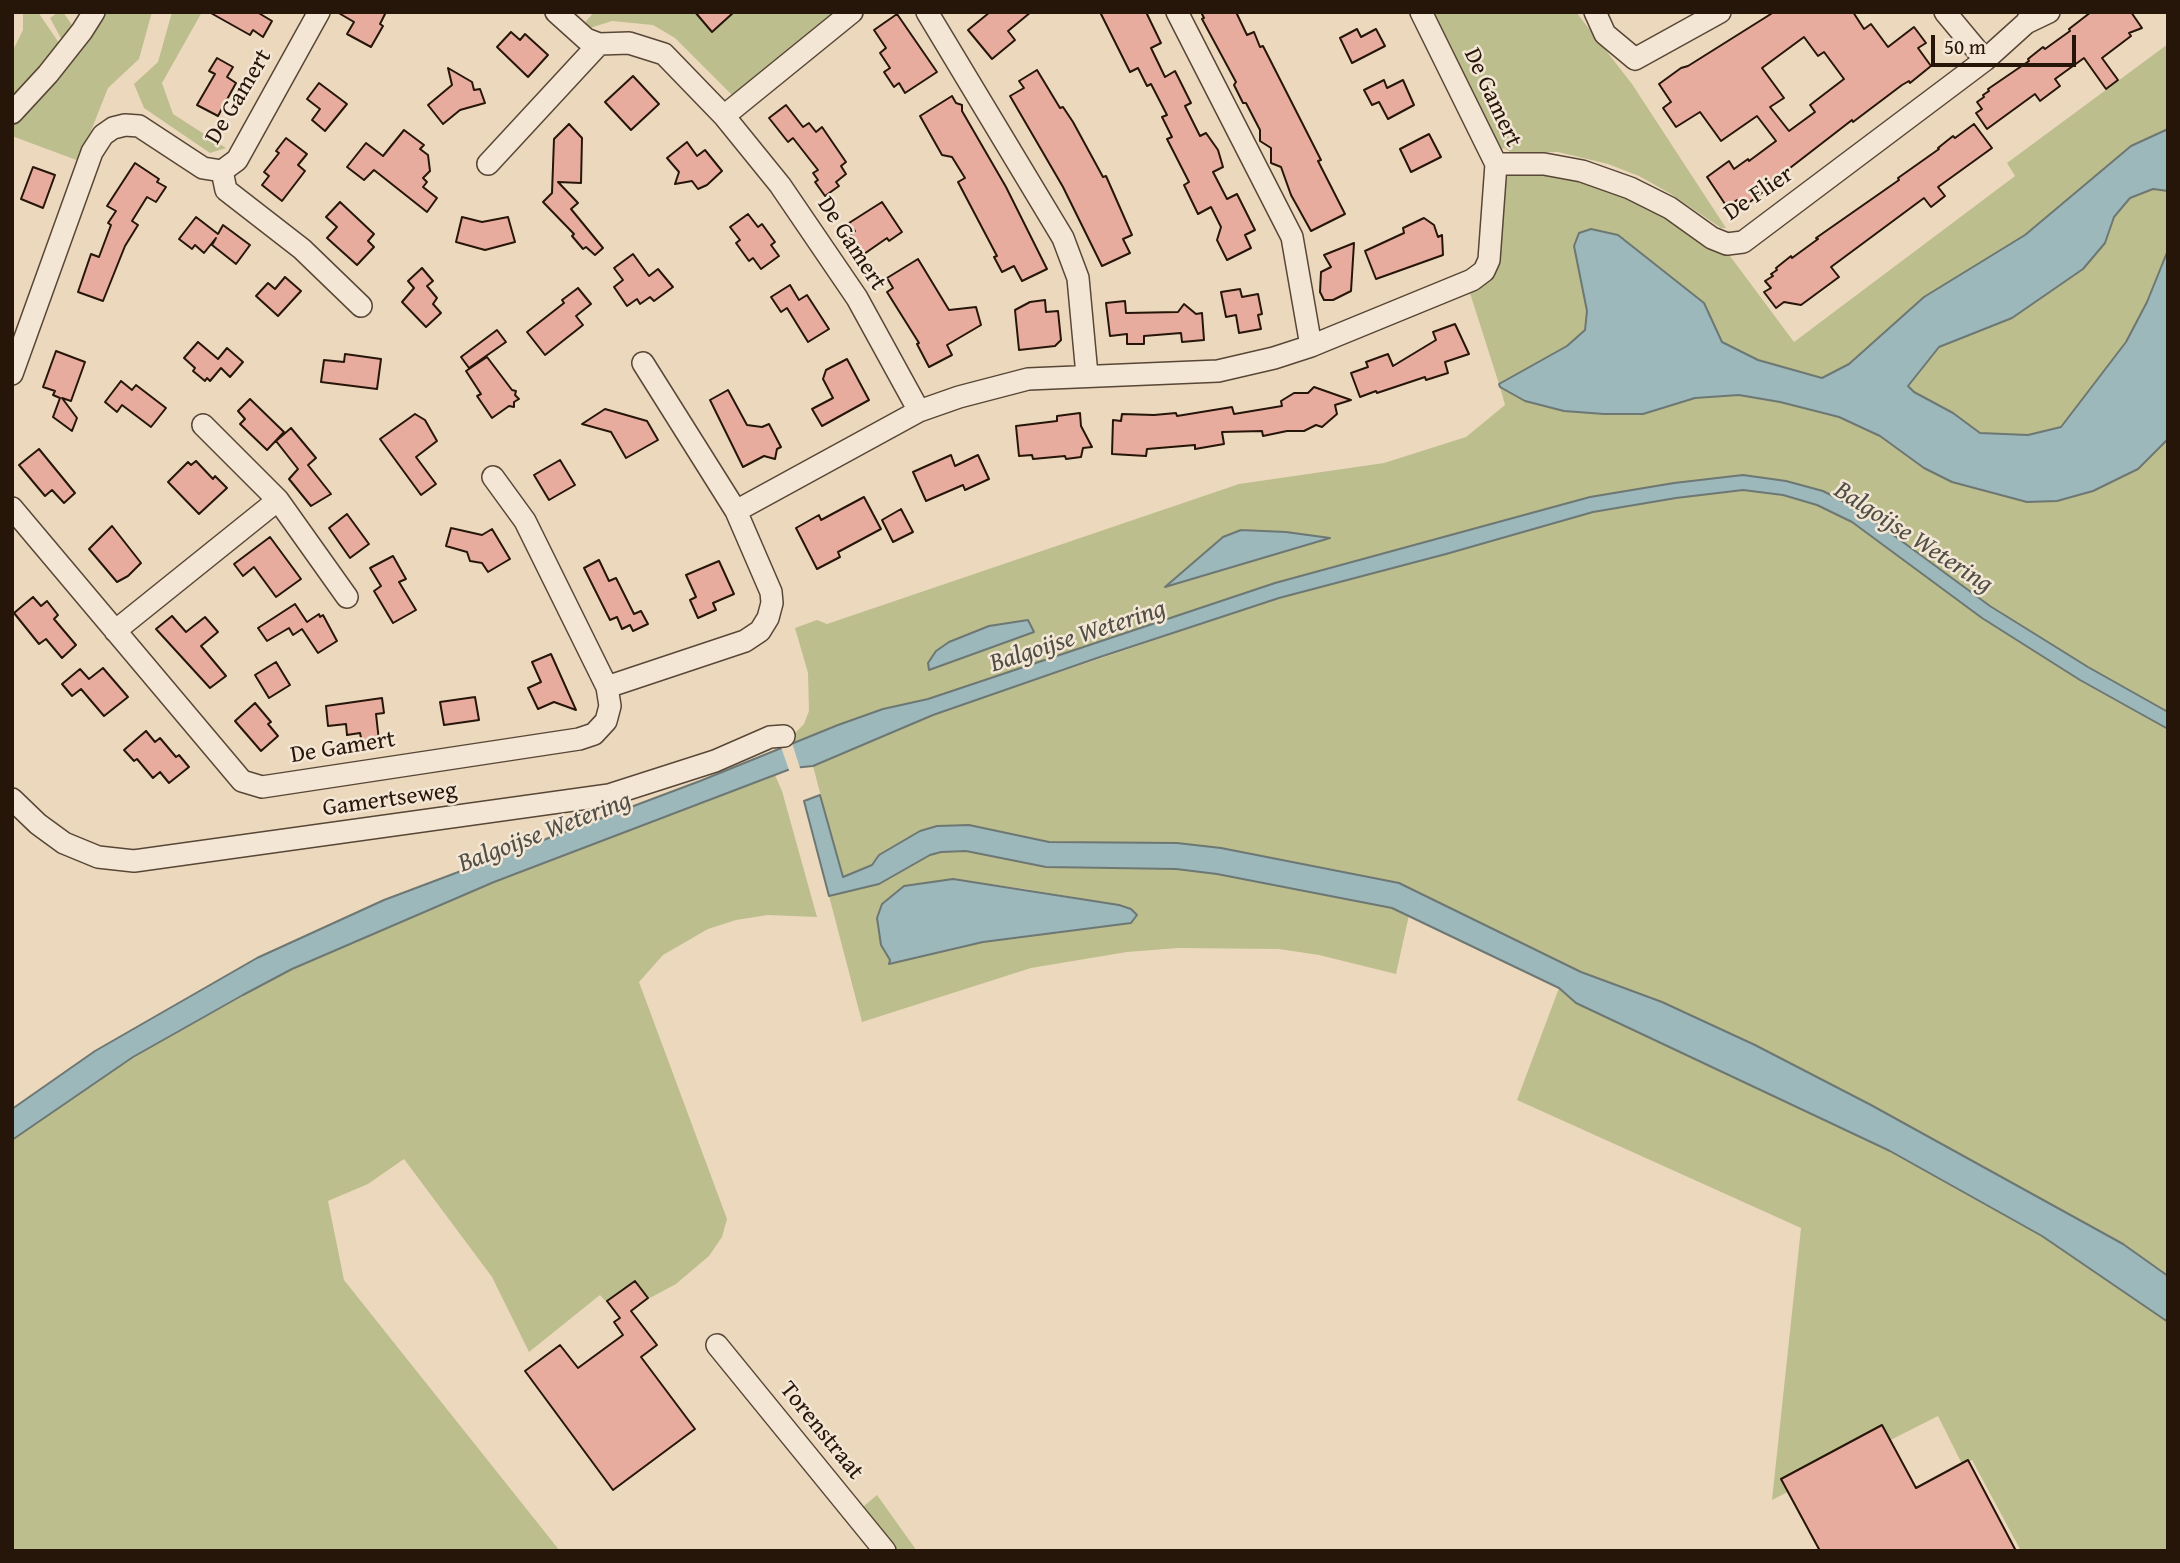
<!DOCTYPE html>
<style>
body{margin:0}
#map{position:relative;width:2180px;height:1563px;overflow:hidden;background:#ecd9bd;font-family:"Gentium Book Plus",serif}
canvas{display:block}
.frame{position:absolute;inset:0;border:14px solid #261509;pointer-events:none}
.scale{position:absolute;left:1931px;top:35px;width:145px;height:32px;box-sizing:border-box;border:4px solid #261509;border-top:0;padding-left:9px;font-size:21px;line-height:24px;white-space:nowrap;color:#261509;-webkit-text-stroke:5px #f3e6d4;paint-order:stroke}
</style>
<div id="map">
<canvas width="2180" height="1563"></canvas>
<div class="frame"></div>
<div class="scale">50 m</div>
</div>
<script>
const ctx = document.querySelector('canvas').getContext('2d');
ctx.lineJoin = 'round';
function paint(path, color) { ctx.fillStyle = color; ctx.fill(path, 'evenodd'); }
const poly = rows => new Path2D(rows.map(r => 'M' + r).join(''));
function stroke(path, color, width, dash) { ctx.strokeStyle = color; ctx.lineWidth = width; ctx.lineCap = dash ? 'butt' : 'round'; ctx.setLineDash(dash || []); ctx.stroke(path); }
function write(font, color, halo, rows, align = 'center') {
  ctx.font = font + ' "Gentium Book Plus",serif'; ctx.lineWidth = 5; ctx.setLineDash([]); ctx.textBaseline = 'middle'; ctx.strokeStyle = halo; ctx.fillStyle = color; for (const [text, x, y, turn = 0] of rows) {
    ctx.save(); ctx.translate(x, y); ctx.rotate((+turn || 0) * Math.PI / 180); ctx.textAlign = isNaN(turn) ? turn : align; if (halo) ctx.strokeText(text, 0, 0); ctx.fillText(text, 0, 0); ctx.restore();
  }
}
paint(poly([
 [23,12,38,12,61,46,12,96,12,52,23,30],
 [58,12,63,12,74,28,63,42,50,18],
 [102,12,152,12,139,59,108,88,79,161,12,136,12,126,52,80],
 [172,12,202,12,162,83,173,114,226,148,210,153,144,108,134,84,158,62],
 [594,12,840,12,734,97,675,38,653,25,612,21,587,29,582,26],
 [1431,12,1576,12,1632,84,1726,228,1721,228,1671,194,1639,176,1608,164,1558,152,1512,153,1504,148,1500,150],
 [2168,44,2168,129,2131,146,2025,235,1924,297,1849,364,1822,378,1758,360,1722,342,1704,303,1618,235,1591,229,1579,233,1574,245,1587,311,1585,330,1567,346,1499,384,1469,290,1485,284,1492,273,1502,174,1574,177,1625,197,1692,233,1730,256,1794,342,2015,176,2007,163],
 [2153,189,2168,191,2168,250,2147,302,2126,342,2061,427,2028,435,1979,433,1953,413,1914,392,1908,386,1939,347,2012,318,2105,243,2114,217,2130,198],
 [1500,387,1525,401,1643,414,1695,398,1739,395,1780,402,1839,417,1880,436,1924,468,2138,469,2168,439,2168,712,2088,667,1990,605,1858,509,1823,491,1786,481,1590,497,1275,583,928,699,883,709,787,746,786,742,804,724,809,711,808,673,795,628,817,620,827,624,1239,484,1384,463,1466,437,1505,405],
 [1241,530,1286,532,1328,538,1167,586,1192,564],
 [1743,490,1783,495,1817,505,1851,522,1982,618,2080,680,2168,729,2168,1276,2123,1244,1871,1105,1755,1045,1662,1002,1581,972,1399,883,1221,848,1177,843,1049,842,1014,835,879,855,872,865,842,877,813,766,933,715,1279,598,1446,554,1593,512,1676,498],
 [775,775,782,791,817,917,768,915,736,920,708,929,663,955,639,982,727,1219,722,1237,709,1256,676,1284,618,1315,600,1295,529,1352,492,1277,404,1159,368,1184,328,1201,344,1280,560,1551,12,1551,12,1140,133,1057,292,969,494,882],
 [966,851,1046,867,1176,869,1217,874,1391,908,1409,915,1396,974,1319,955,1279,949,1178,948,1127,952,1031,968,862,1022,829,896,879,884,930,855,941,852],
 [953,879,1025,889,1119,905,1056,932,983,942,890,964,882,903,904,886],
 [1559,988,1576,1003,1890,1151,2042,1236,2168,1322,2168,1551,2021,1551,1972,1460,1962,1464,1938,1416,1772,1500,1801,1228,1517,1100],
 [877,1495,917,1551,890,1551,858,1511]
]), '#bdbe8d');
const water = poly([
 [2168,129,2168,191,2153,189,2130,198,2114,217,2105,243,2083,269,2012,318,1939,347,1908,386,1914,392,1953,413,1980,433,2028,435,2061,427,2126,342,2147,302,2168,250,2168,439,2138,469,2093,491,2057,501,2027,502,1952,482,1924,468,1880,436,1839,417,1780,402,1739,395,1695,398,1643,414,1604,414,1564,411,1525,401,1500,387,1499,384,1567,346,1585,330,1587,311,1574,246,1579,233,1591,229,1618,235,1704,303,1722,342,1758,360,1822,378,1849,364,1924,297,2025,235,2131,146,2168,129],
 [1743,475,1786,481,1823,491,1858,509,1990,606,2088,667,2168,712,2168,729,2080,680,1982,618,1852,522,1817,505,1783,495,1743,490,1676,498,1593,512,1446,554,1279,598,1100,657,933,715,813,766,793,768,494,882,292,969,243,995,133,1057,12,1140,12,1109,95,1051,257,958,384,900,700,781,838,725,883,709,928,699,1275,583,1590,497,1674,483,1743,475],
 [1241,530,1286,532,1330,538,1165,587,1223,537,1241,530],
 [1028,620,1034,632,929,670,928,663,936,651,949,642,989,626,1028,620],
 [820,795,843,877,872,865,879,855,920,831,937,826,969,825,1049,842,1177,843,1221,848,1399,883,1581,972,1662,1002,1755,1045,1871,1105,2123,1244,2168,1276,2168,1322,2042,1236,1890,1151,1576,1003,1559,988,1392,908,1217,874,1176,869,1046,867,966,851,941,852,930,855,879,884,829,896,804,801,820,795],
 [953,879,1119,905,1131,909,1137,915,1131,923,983,942,889,964,890,960,881,945,877,918,882,904,904,886,953,879]
]);
paint(water, '#9cb8ba');
stroke(water, '#6d7773', 2);
paint(poly([
 [792,743,801,771,790,773,781,747]
]), '#ecd9bd');
const building = poly([
 [209,12,257,12,272,21,263,37,253,30,250,35,209,12],
 [337,12,386,12,380,24,383,26,371,47,347,34,354,22,337,12],
 [695,12,734,12,712,32,695,12],
 [990,12,1031,12,1008,31,1015,40,992,59,968,30,990,12],
 [1100,12,1146,12,1161,43,1151,48,1165,77,1175,71,1191,103,1185,106,1200,136,1206,133,1218,150,1223,167,1213,172,1227,199,1237,194,1255,230,1245,235,1251,248,1227,260,1217,240,1221,227,1211,207,1198,214,1184,185,1189,182,1167,139,1172,137,1162,117,1167,115,1151,84,1147,86,1138,68,1130,72,1100,12],
 [1201,12,1236,12,1247,35,1254,32,1260,47,1263,46,1321,160,1318,161,1345,214,1311,231,1291,195,1281,167,1271,163,1271,148,1260,141,1260,130,1246,103,1243,103,1234,85,1236,82,1202,19,1204,18,1201,12],
 [1774,12,1853,12,1864,29,1871,24,1888,47,1914,27,1926,43,1918,48,1931,66,1910,83,1909,81,1902,85,1853,122,1852,120,1768,185,1763,192,1746,205,1741,206,1737,200,1727,207,1707,177,1729,161,1734,169,1748,159,1749,161,1776,141,1757,116,1721,141,1700,112,1676,127,1663,108,1671,102,1659,84,1681,68,1688,66,1774,12],
 [1804,37,1818,56,1824,52,1844,79,1810,105,1815,112,1789,131,1770,107,1784,98,1762,68,1804,37],
 [2091,12,2131,12,2142,28,2129,33,2131,36,2102,58,2118,80,2106,89,2084,58,2055,79,2060,86,2040,101,2035,94,1987,129,1976,113,1982,109,1977,102,1984,97,1983,95,1989,91,1988,89,2029,61,2028,59,2043,47,2045,49,2070,31,2069,29,2091,12],
 [897,14,937,72,905,93,899,83,894,87,884,72,890,68,880,53,886,48,874,30,897,14],
 [1357,29,1361,37,1376,29,1385,46,1352,63,1340,38,1357,29],
 [511,32,520,40,525,34,548,55,528,77,497,47,511,32],
 [217,58,233,67,227,77,236,83,218,116,197,105,215,74,209,71,217,58],
 [448,68,472,82,474,90,480,89,485,103,460,110,443,124,428,105,452,85,448,68],
 [1037,70,1060,108,1063,107,1073,122,1103,177,1106,176,1132,235,1123,239,1130,253,1102,266,1063,187,1010,96,1024,88,1019,81,1037,70],
 [633,76,659,104,631,130,605,102,633,76],
 [1384,80,1387,88,1403,80,1414,105,1388,119,1379,102,1372,105,1364,90,1384,80],
 [319,83,347,104,325,131,312,120,320,109,307,99,319,83],
 [952,96,956,103,962,105,962,111,1006,187,1047,269,1022,281,1014,266,1002,272,994,257,997,256,958,182,965,178,952,157,942,155,920,116,952,96],
 [786,105,803,127,809,123,816,132,822,127,846,162,841,166,846,174,836,182,839,186,825,196,815,182,818,180,813,173,818,170,793,138,788,142,769,118,786,105],
 [569,124,582,138,581,183,558,182,578,203,571,209,603,248,595,255,586,247,583,249,572,236,574,234,543,202,552,193,554,139,569,124],
 [1974,124,1992,148,1938,187,1945,196,1931,207,1924,198,1831,267,1839,277,1801,305,1784,302,1776,308,1764,292,1771,288,1765,281,1773,276,1771,274,1777,270,1776,268,1791,256,1792,258,1818,239,1816,238,1899,180,1898,178,1939,149,1938,148,1953,136,1955,138,1974,124],
 [404,130,424,145,420,149,428,155,430,171,423,178,427,182,423,187,437,198,427,212,374,170,364,180,347,167,366,143,383,156,404,130],
 [1429,134,1441,157,1411,172,1400,149,1429,134],
 [286,138,307,154,298,165,305,171,282,201,262,185,269,176,264,172,279,153,276,151,286,138],
 [687,142,697,156,705,150,722,171,707,185,698,189,692,181,675,184,679,172,667,158,687,142],
 [135,163,159,179,157,182,166,187,156,202,147,197,132,221,138,225,125,246,103,301,78,292,91,254,99,257,111,225,108,223,116,211,107,206,135,163],
 [33,167,55,175,43,208,21,199,33,167],
 [340,202,374,234,368,241,374,247,357,265,327,238,337,227,326,217,340,202],
 [882,202,902,232,889,241,887,238,864,254,851,234,855,231,849,223,882,202],
 [748,214,758,227,762,224,775,242,771,245,779,256,761,269,753,258,749,261,736,243,740,240,730,227,748,214],
 [196,217,218,234,223,225,250,245,236,264,212,245,216,238,204,253,195,245,192,249,179,239,196,217],
 [462,217,482,222,508,217,515,242,485,250,456,242,462,217],
 [1424,218,1434,225,1438,237,1442,235,1443,255,1376,279,1365,251,1404,233,1403,228,1424,218],
 [1354,243,1351,291,1333,300,1324,300,1320,292,1321,272,1331,267,1324,255,1354,243],
 [633,254,649,276,658,269,673,287,654,301,650,297,640,304,637,299,627,306,614,287,623,280,614,268,633,254],
 [918,259,949,310,976,307,981,325,947,345,952,355,929,367,917,344,919,343,887,292,893,288,887,278,918,259],
 [422,268,433,281,427,286,437,298,433,304,441,313,426,327,402,302,414,288,408,281,422,268],
 [285,277,301,291,278,316,256,296,268,283,275,289,285,277],
 [790,285,799,300,807,295,829,329,808,342,787,308,781,312,771,297,790,285],
 [578,288,591,304,576,316,583,325,545,355,527,332,564,303,562,300,578,288],
 [1240,289,1242,297,1258,294,1262,314,1258,315,1261,329,1239,333,1236,315,1226,317,1221,292,1240,289],
 [1045,300,1046,312,1058,311,1061,340,1055,346,1019,350,1015,310,1030,302,1045,300],
 [1125,301,1126,313,1178,312,1184,304,1196,314,1202,313,1204,340,1182,342,1181,333,1144,336,1144,344,1127,344,1127,334,1110,336,1106,303,1125,301],
 [1455,324,1469,354,1445,362,1448,373,1426,380,1425,377,1377,393,1376,391,1360,397,1351,373,1368,367,1366,362,1388,354,1393,366,1436,340,1433,332,1455,324],
 [497,330,506,342,469,368,461,357,497,330],
 [198,342,218,359,227,348,243,362,230,377,221,368,210,381,207,378,205,381,193,371,195,368,184,358,198,342],
 [56,351,85,362,71,401,62,398,77,418,72,431,53,417,60,398,53,395,55,391,43,387,56,351],
 [345,354,381,359,377,389,321,382,324,360,344,362,345,354],
 [487,357,512,390,516,391,515,395,519,399,514,402,514,407,509,406,492,418,477,396,481,394,466,371,487,357],
 [847,359,869,400,822,426,812,409,833,398,823,379,826,370,847,359],
 [121,381,132,390,136,385,166,408,151,427,122,405,117,412,105,402,121,381],
 [1314,387,1351,400,1335,405,1337,414,1322,427,1316,425,1304,431,1287,431,1263,436,1262,431,1222,432,1224,444,1195,449,1195,445,1147,449,1146,456,1112,454,1113,420,1121,421,1122,414,1154,415,1176,413,1177,416,1232,407,1234,414,1282,406,1281,401,1294,393,1308,393,1314,387],
 [728,390,747,425,762,427,769,424,781,447,777,449,775,459,764,456,743,467,710,400,728,390],
 [250,399,284,432,267,450,240,424,245,419,238,411,250,399],
 [605,409,647,421,658,440,626,458,611,432,582,424,605,409],
 [1080,413,1081,426,1092,447,1083,448,1081,457,1066,459,1065,456,1033,459,1032,455,1019,456,1016,426,1057,421,1057,416,1080,413],
 [415,414,425,420,437,441,416,457,436,484,421,495,380,439,415,414],
 [291,428,316,458,308,465,331,494,311,506,289,479,298,469,276,441,291,428],
 [39,449,75,493,64,503,52,490,45,496,19,465,39,449],
 [951,455,955,466,978,455,989,479,965,490,963,485,926,501,913,472,951,455],
 [560,460,575,485,549,500,534,475,560,460],
 [196,461,213,479,215,476,227,488,199,514,168,482,188,462,191,465,196,461],
 [864,497,881,529,838,552,840,557,817,569,796,528,819,515,821,520,864,497],
 [901,509,913,532,893,542,882,520,901,509],
 [347,514,369,544,350,558,329,528,347,514],
 [112,526,141,563,128,576,117,582,89,549,112,526],
 [451,528,482,535,492,529,510,559,488,572,482,563,470,561,467,552,446,546,451,528],
 [270,537,301,579,276,597,254,567,243,576,234,564,270,537],
 [393,556,406,579,399,582,416,610,393,623,374,591,381,586,370,568,393,556],
 [599,560,609,581,616,578,634,614,641,611,648,624,633,631,630,625,622,629,617,617,610,620,584,568,599,560],
 [719,561,734,594,713,603,716,610,698,618,690,600,696,597,686,575,719,561],
 [33,597,41,606,47,601,58,615,54,619,76,645,62,658,46,639,39,644,14,613,33,597],
 [295,604,307,622,319,614,320,617,323,615,337,641,318,653,302,629,293,635,289,628,267,641,258,628,295,604],
 [172,616,186,632,205,617,218,632,201,646,226,676,210,688,156,629,172,616],
 [551,654,576,710,554,702,538,709,528,688,541,682,532,662,551,654],
 [276,662,290,685,269,698,255,675,276,662],
 [103,668,128,697,104,716,81,689,72,696,62,684,80,669,89,679,103,668],
 [475,697,479,720,444,725,440,702,475,697],
 [382,698,384,713,376,714,379,741,362,743,360,733,347,735,346,724,328,726,326,706,382,698],
 [255,703,271,722,268,724,278,736,261,751,235,721,255,703],
 [146,731,155,742,160,738,176,757,179,755,189,767,169,783,160,772,153,778,137,759,134,761,124,750,146,731],
 [635,1281,648,1298,631,1311,657,1345,641,1357,695,1429,613,1490,525,1371,560,1345,578,1368,623,1335,614,1322,620,1318,607,1301,635,1281],
 [1882,1425,1916,1488,1968,1460,2016,1551,1820,1551,1781,1479,1882,1425]
]);
paint(building, '#e7ac9d');
stroke(building, '#261509', 2);
const minor = poly([
 [556,12,586,39,599,44,629,43,664,54,724,116,780,185,857,298,919,411],
 [927,12,1063,238,1078,278,1087,375],
 [1177,12,1292,237,1311,346],
 [1595,12,1605,34,1635,59,1720,12],
 [1945,12,1985,60],
 [2033,12,2026,23,2049,12],
 [12,113,48,74,82,31,94,12],
 [724,116,852,12],
 [488,164,599,44],
 [1496,164,1544,164,1582,171,1630,188,1670,208,1712,238,1727,244,1743,242,1985,60,2026,23],
 [222,171,226,190,302,249,361,306],
 [12,374,92,152,103,135,113,128,125,125,139,126,203,168,222,171,237,160,319,12],
 [203,425,278,500,347,597],
 [12,508,242,781,262,787,579,739,594,734,606,721,610,706,607,687,525,521,493,477],
 [736,511,919,411,959,397,1028,379,1218,371,1274,358,1311,346,1472,280,1484,271,1489,260,1496,164,1421,12],
 [115,631,278,500],
 [607,687,745,641,760,631,768,618,772,603,771,592,736,511,643,363],
 [12,799,38,824,64,843,98,857,134,861,609,795,715,761,770,737,784,736],
 [717,1345,885,1551]
]);
stroke(minor, '#584636', 24);
stroke(minor, '#f3e6d4', 21);
write('24px', '#261509', '#f3e6d4', [
 ["De Gamert",239,97,-59],
 ["De Gamert",1492,98,65],
 ["De Flier",1759,194,-34],
 ["De Gamert",851,244,57],
 ["De Gamert",343,748,-9],
 ["Gamertseweg",390,800,-8],
 ["Torenstraat",821,1431,51]
]);
write('italic 26px', '#4f4e47', '#f3e6d4', [
 ["Balgoijse Wetering",1913,538,33],
 ["Balgoijse Wetering",1078,637,-18],
 ["Balgoijse Wetering",545,833,-21]
]);
</script>
